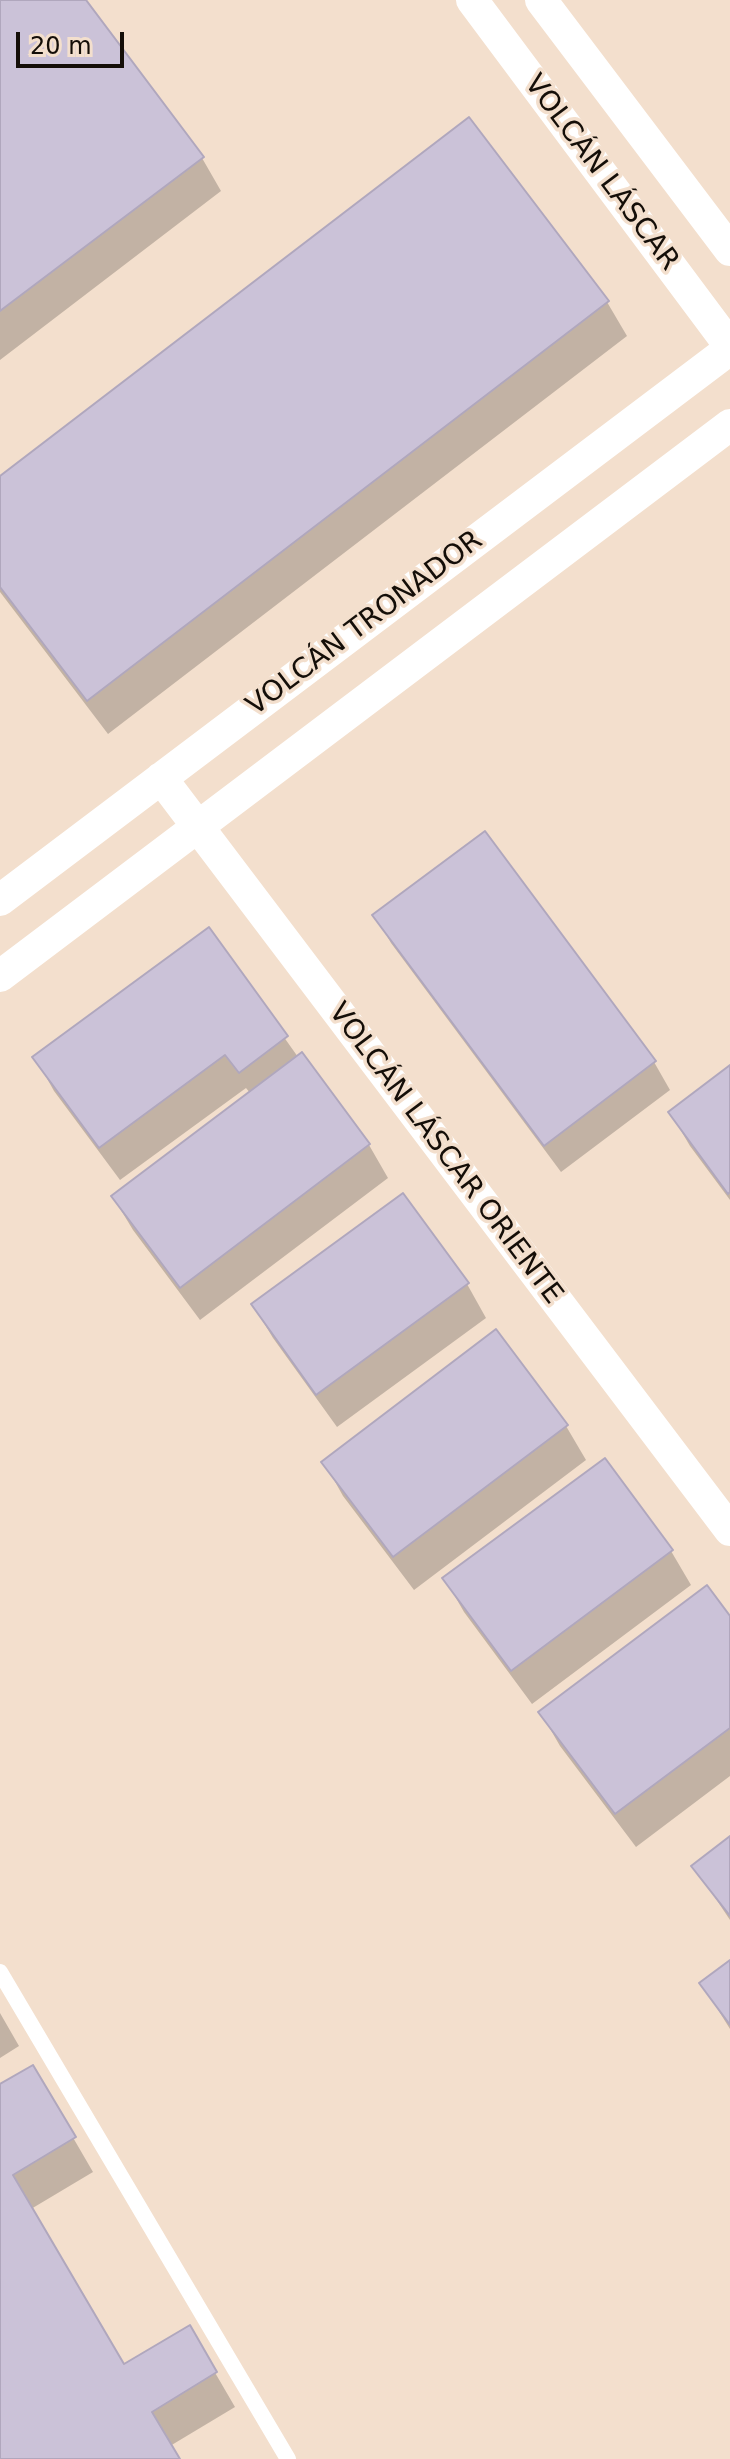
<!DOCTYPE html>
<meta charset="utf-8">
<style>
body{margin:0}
#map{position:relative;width:730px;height:2459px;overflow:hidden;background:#f3dfcd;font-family:"DejaVu Sans",sans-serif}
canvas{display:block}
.scale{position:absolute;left:16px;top:32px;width:108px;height:36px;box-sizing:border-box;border:4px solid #140e08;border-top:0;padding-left:10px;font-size:24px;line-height:28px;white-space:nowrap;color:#140e08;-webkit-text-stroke:6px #f3dfcd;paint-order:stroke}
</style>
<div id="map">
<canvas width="730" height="2459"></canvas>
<div class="scale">20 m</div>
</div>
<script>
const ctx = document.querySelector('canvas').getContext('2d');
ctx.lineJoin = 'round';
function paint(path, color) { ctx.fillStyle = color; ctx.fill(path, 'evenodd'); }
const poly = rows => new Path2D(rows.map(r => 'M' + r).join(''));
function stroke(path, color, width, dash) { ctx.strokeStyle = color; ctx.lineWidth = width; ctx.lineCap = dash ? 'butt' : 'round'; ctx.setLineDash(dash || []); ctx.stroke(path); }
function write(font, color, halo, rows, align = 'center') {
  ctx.font = font + ' "DejaVu Sans",sans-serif'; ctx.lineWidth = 7; ctx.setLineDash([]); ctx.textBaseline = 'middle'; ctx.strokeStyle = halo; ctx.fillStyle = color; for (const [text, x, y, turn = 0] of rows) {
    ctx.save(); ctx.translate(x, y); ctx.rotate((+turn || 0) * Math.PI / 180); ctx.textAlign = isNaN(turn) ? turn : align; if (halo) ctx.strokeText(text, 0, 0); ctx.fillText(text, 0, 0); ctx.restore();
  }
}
paint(poly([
 [0,0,83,0,202,158,221,191,0,360],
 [469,120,607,302,627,336,108,734,0,592,0,479],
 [485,833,654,1062,670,1090,561,1172,391,943,375,915],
 [208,930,298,1057,369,1145,388,1178,200,1320,133,1230,113,1197,250,1093,246,1088,120,1180,54,1091,35,1057],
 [730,1068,730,1200,690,1146,670,1112],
 [467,1284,486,1318,337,1427,273,1338,253,1305],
 [566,1426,586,1460,414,1590,343,1496,324,1462],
 [604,1460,671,1551,691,1585,532,1704,464,1612,445,1579],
 [730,1620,730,1776,636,1847,560,1746,541,1713],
 [730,1838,730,1920,694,1866],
 [730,1962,730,2029,702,1984],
 [0,2013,19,2046,0,2058],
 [32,2067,93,2172,31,2209,124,2367,189,2328,235,2407,170,2446,177,2459,0,2459,0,2086]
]), '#0003');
const building = poly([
 [0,0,86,0,204,157,0,311,0,0],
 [469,117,609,301,87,701,0,587,0,476,469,117],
 [485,831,656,1061,544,1146,372,915,485,831],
 [209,927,288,1036,239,1073,225,1055,99,1148,32,1057,209,927],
 [302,1052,370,1144,180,1288,111,1196,302,1052],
 [730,1065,730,1192,728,1194,668,1112,730,1065],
 [403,1193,469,1283,316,1395,251,1304,403,1193],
 [496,1329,568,1425,393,1557,321,1462,496,1329],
 [605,1458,673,1550,511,1671,442,1578,605,1458],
 [707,1585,730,1616,730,1728,615,1814,538,1712,707,1585],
 [730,1836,730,1916,691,1866,730,1836],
 [730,1960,730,2025,699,1983,730,1960],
 [33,2065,76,2137,13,2175,124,2364,190,2325,217,2372,152,2412,180,2459,0,2459,0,2084,33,2065]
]);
paint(building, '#cbc2d8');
stroke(building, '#b0a7bd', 2);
stroke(poly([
 [0,1972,288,2459]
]), '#fff', 16);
stroke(poly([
 [472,0,730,346],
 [541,0,730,250],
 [161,778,730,1530],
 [0,900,730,349],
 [0,976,730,425]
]), '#fff', 32);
write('28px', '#140e08', '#f3dfcd', [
 ["VOLCÁN LÁSCAR",601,173,53],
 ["VOLCÁN TRONADOR",365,624,-37],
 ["VOLCÁN LÁSCAR ORIENTE",445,1154,53]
]);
</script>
